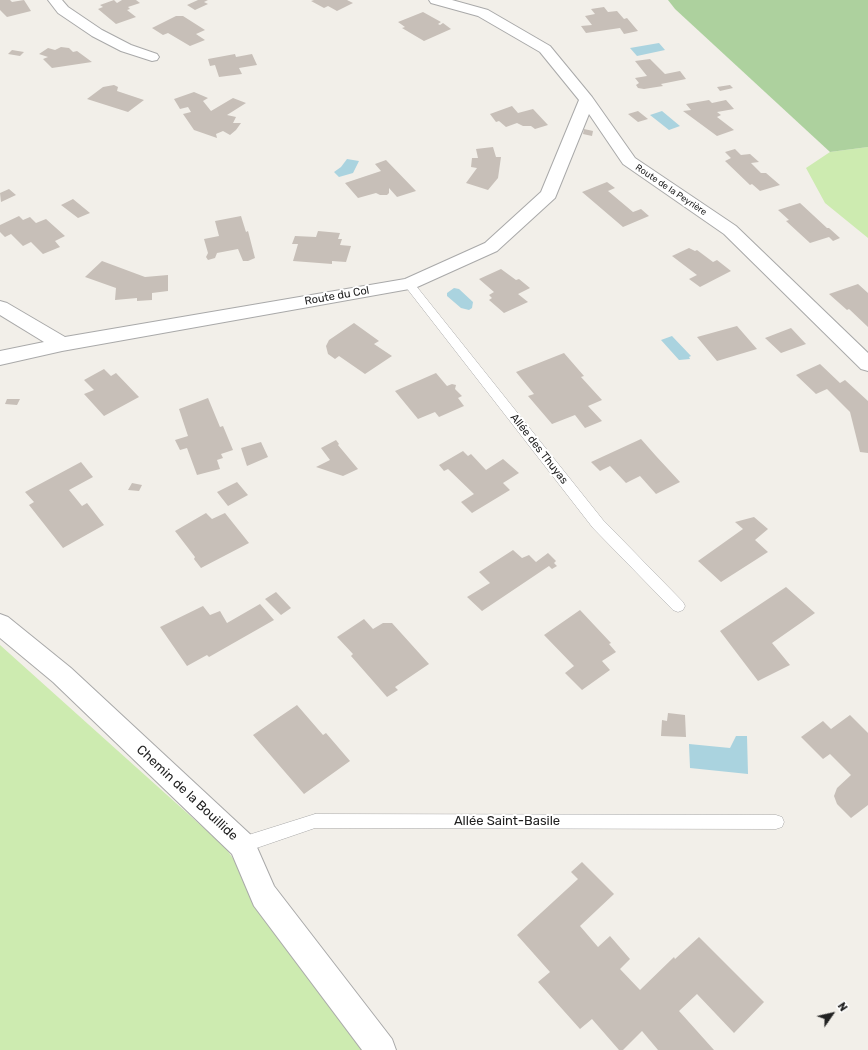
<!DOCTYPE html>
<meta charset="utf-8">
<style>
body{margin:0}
#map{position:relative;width:868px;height:1050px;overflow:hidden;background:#f2efe9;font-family:Rubik,sans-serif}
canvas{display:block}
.north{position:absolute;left:812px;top:994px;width:40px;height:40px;-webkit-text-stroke:3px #fff;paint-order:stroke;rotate:56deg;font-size:11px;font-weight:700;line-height:16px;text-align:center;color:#222}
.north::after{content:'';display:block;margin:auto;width:14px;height:18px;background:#222;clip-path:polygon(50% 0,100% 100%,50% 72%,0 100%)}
</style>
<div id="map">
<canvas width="868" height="1050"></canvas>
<div class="north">N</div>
</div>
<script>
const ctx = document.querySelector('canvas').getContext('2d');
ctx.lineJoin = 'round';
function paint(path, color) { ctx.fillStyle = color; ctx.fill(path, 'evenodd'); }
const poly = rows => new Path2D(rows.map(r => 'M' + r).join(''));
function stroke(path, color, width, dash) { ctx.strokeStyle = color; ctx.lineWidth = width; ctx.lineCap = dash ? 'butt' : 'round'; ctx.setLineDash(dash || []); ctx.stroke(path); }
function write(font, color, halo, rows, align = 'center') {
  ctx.font = font + ' Rubik,sans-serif'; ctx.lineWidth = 4; ctx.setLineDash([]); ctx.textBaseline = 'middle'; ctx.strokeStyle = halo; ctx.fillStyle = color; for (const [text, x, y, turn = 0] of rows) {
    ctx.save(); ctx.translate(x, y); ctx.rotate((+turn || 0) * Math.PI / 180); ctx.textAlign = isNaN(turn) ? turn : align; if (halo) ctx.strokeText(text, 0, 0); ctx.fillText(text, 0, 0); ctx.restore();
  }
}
paint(poly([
 [868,147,868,238,825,203,806,168,830,152],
 [0,645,225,847,366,1050,0,1050]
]), '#cdebb0');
paint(poly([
 [668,0,868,0,868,147,830,152,675,9]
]), '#add19e');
paint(poly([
 [659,43,665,50,637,56,630,48],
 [662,111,680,126,669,130,650,115],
 [347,159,359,161,353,173,339,177,334,172,341,167],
 [454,288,459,289,473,302,472,308,469,310,461,308,447,296,447,293],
 [672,336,691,356,689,357,690,359,679,360,661,340],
 [736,736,747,736,748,774,690,768,689,744,730,748]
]), '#aad3df');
paint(poly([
 [0,0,10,0,12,2,24,0,31,11,7,17,0,10],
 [114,0,117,3,122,0,136,0,140,3,128,7,130,9,127,10,136,17,116,24,98,9,103,7,100,5],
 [198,0,208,0,204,2,208,4,195,10,187,5],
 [314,0,347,0,353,3,337,11,328,6,324,8,311,1],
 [604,7,608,12,617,11,624,19,627,18,638,31,624,34,620,28,586,33,581,26,592,25,585,16,595,14,591,9],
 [423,12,441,22,438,24,440,25,443,23,451,29,424,41,402,28,405,27,398,22],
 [176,16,183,16,205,30,196,34,205,40,190,46,168,33,163,35,152,28],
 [61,47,69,48,73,52,77,51,92,62,52,68,43,59,48,57,39,54,48,48,55,50],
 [12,50,24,52,20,56,8,54],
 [235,54,236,57,252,54,257,65,239,68,242,74,219,77,215,65,210,66,208,59],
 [650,59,665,74,680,71,686,79,661,84,663,86,644,89,638,88,636,85,639,83,635,78,647,76,635,61],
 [114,85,118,87,117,91,144,100,128,112,87,99,103,87],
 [730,85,733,88,720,91,717,87],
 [194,92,208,98,203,101,211,111,233,98,246,103,227,115,236,117,233,123,241,123,236,130,230,135,223,131,216,134,217,138,194,130,183,114,191,112,188,107,180,109,174,99],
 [709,100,712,103,726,100,734,109,717,112,721,115,717,117,734,130,717,136,683,111,691,110,686,104],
 [512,106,518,113,533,109,548,125,535,129,531,126,523,126,517,123,506,127,499,121,496,122,490,114],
 [638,111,648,119,638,122,628,114],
 [584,129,593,131,592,136,583,134],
 [493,147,496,157,501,157,498,178,488,190,466,183,477,168,471,167,472,158,478,158,476,149],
 [735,149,741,155,750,154,759,162,751,163,761,173,766,173,780,185,760,191,752,184,750,185,725,161,731,158,725,152],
 [386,160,416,191,397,197,389,188,389,193,387,195,380,195,376,193,358,198,345,183,381,171,375,164],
 [607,182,615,188,608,191,633,212,641,209,649,216,623,227,582,192],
 [9,189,16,195,1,202,0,193],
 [73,199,90,213,78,218,61,205],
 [800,203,827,228,829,228,840,238,833,241,829,237,810,243,786,221,789,220,778,210],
 [19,216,23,220,30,217,36,223,46,219,65,236,55,241,60,247,43,254,31,242,23,246,11,234,5,237,0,232,0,225],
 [241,216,246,232,248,231,255,258,248,261,243,261,238,249,217,253,215,258,208,260,206,257,208,253,204,239,219,236,215,221],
 [318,231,340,233,338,239,342,239,340,245,351,246,346,262,332,261,332,264,293,261,298,244,292,244,295,236,316,237],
 [689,248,695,251,697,250,713,262,717,260,731,271,700,287,689,279,697,275,672,256],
 [102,261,145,277,168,275,168,291,152,293,152,300,137,301,137,298,115,300,116,288,85,277],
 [501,269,516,280,519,279,530,288,518,294,528,302,504,313,489,300,492,298,489,295,494,292,479,279],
 [858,284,868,293,868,327,849,309,847,310,829,294],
 [354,323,379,341,374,344,392,356,365,374,339,356,335,359,328,354,326,346,329,340],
 [737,326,757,349,717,361,697,337],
 [791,328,806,344,781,353,765,338],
 [564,353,584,376,581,377,602,400,588,406,602,421,585,428,575,415,552,424,528,396,534,394,516,372],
 [820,364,840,383,845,380,868,401,868,453,860,452,850,412,827,389,816,394,796,375],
 [104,369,111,376,116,373,139,397,104,416,84,394,94,390,84,380],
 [436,373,447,386,452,384,456,385,455,389,462,396,458,398,464,406,439,417,435,412,418,419,395,391],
 [208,398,220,427,223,426,233,450,221,454,223,458,217,460,220,469,197,475,187,448,180,450,175,440,188,436,179,409],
 [7,399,20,399,17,405,5,404],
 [641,439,656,456,680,482,656,494,640,476,626,483,610,466,600,471,591,462],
 [336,440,339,444,338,445,358,469,343,476,316,467,330,460,321,448],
 [261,442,268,457,247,466,241,448],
 [463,451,468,456,471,454,486,470,503,459,519,473,503,483,510,490,472,513,461,502,474,494,448,469,444,471,439,465],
 [81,462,93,477,69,490,82,506,87,503,104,525,63,548,29,505,34,502,25,492],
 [237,482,248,495,228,506,217,492],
 [132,483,142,485,139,491,128,490],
 [206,513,212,519,225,513,249,543,201,568,194,559,195,557,175,531],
 [754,517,768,529,755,540,768,552,721,582,698,561,743,529,735,522],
 [513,550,522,558,529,555,536,562,548,553,556,561,554,563,557,566,552,569,549,566,482,611,467,597,490,583,479,572],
 [786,587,815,613,772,643,790,665,758,681,720,631],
 [276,592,291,608,281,615,265,599],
 [260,604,274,620,209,657,207,655,187,666,160,627,203,606,210,615,220,611,227,623],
 [580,610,611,643,609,644,616,652,602,661,610,670,582,690,565,673,574,666,544,635],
 [364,619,373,629,383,623,392,623,429,664,395,687,398,690,387,697,351,656,353,654,337,637],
 [297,705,323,735,326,733,350,761,304,794,253,735],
 [668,713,685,715,686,737,661,736,662,720,667,721],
 [850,715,868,733,868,805,851,818,837,804,834,796,837,788,851,775,830,754,823,759,801,737,823,721,831,729],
 [582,862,614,894,580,926,598,947,610,936,630,959,620,969,640,990,674,957,675,959,699,937,764,1002,734,1033,697,994,679,1011,714,1050,658,1050,642,1031,623,1050,619,1050,592,1019,580,1029,538,982,550,972,517,935,578,879,571,872]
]), '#c7bfb8');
const lane = poly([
 [409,281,413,282,603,520,683,602,685,606,683,610,678,612,673,610,593,528,405,286,404,284,405,282,409,281],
 [315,814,776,815,782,817,784,822,782,827,776,829,315,828,242,853,236,850,234,845,236,840,242,837,315,814]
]);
const street = poly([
 [48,0,62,0,68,7,102,30,131,45,157,54,159,57,157,60,152,61,121,51,92,36,58,13,48,0],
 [429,0,452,0,488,10,550,46,592,97,635,158,736,226,868,353,868,371,861,369,724,234,623,164,589,114,555,198,497,251,415,288,62,351,0,365,0,351,44,342,0,315,0,301,7,303,65,337,405,279,485,243,541,192,579,100,540,52,478,16,431,3,429,0],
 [0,614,8,617,71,668,252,836,274,886,392,1039,396,1050,362,1050,254,906,232,854,53,682,0,638,0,614]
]);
stroke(lane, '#a9a9a9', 1);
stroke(street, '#a9a9a9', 2);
paint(lane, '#fff');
paint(street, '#fff');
write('9px', '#222', '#fff', [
 ["Route de la Peyrière",671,190,34]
]);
write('11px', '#222', '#fff', [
 ["Route du Col",337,296,-10],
 ["Allée des Thuyas",539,449,52]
]);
write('13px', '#222', '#fff', [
 ["Chemin de la Bouillide",187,793,43],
 ["Allée Saint-Basile",507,821]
]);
</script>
